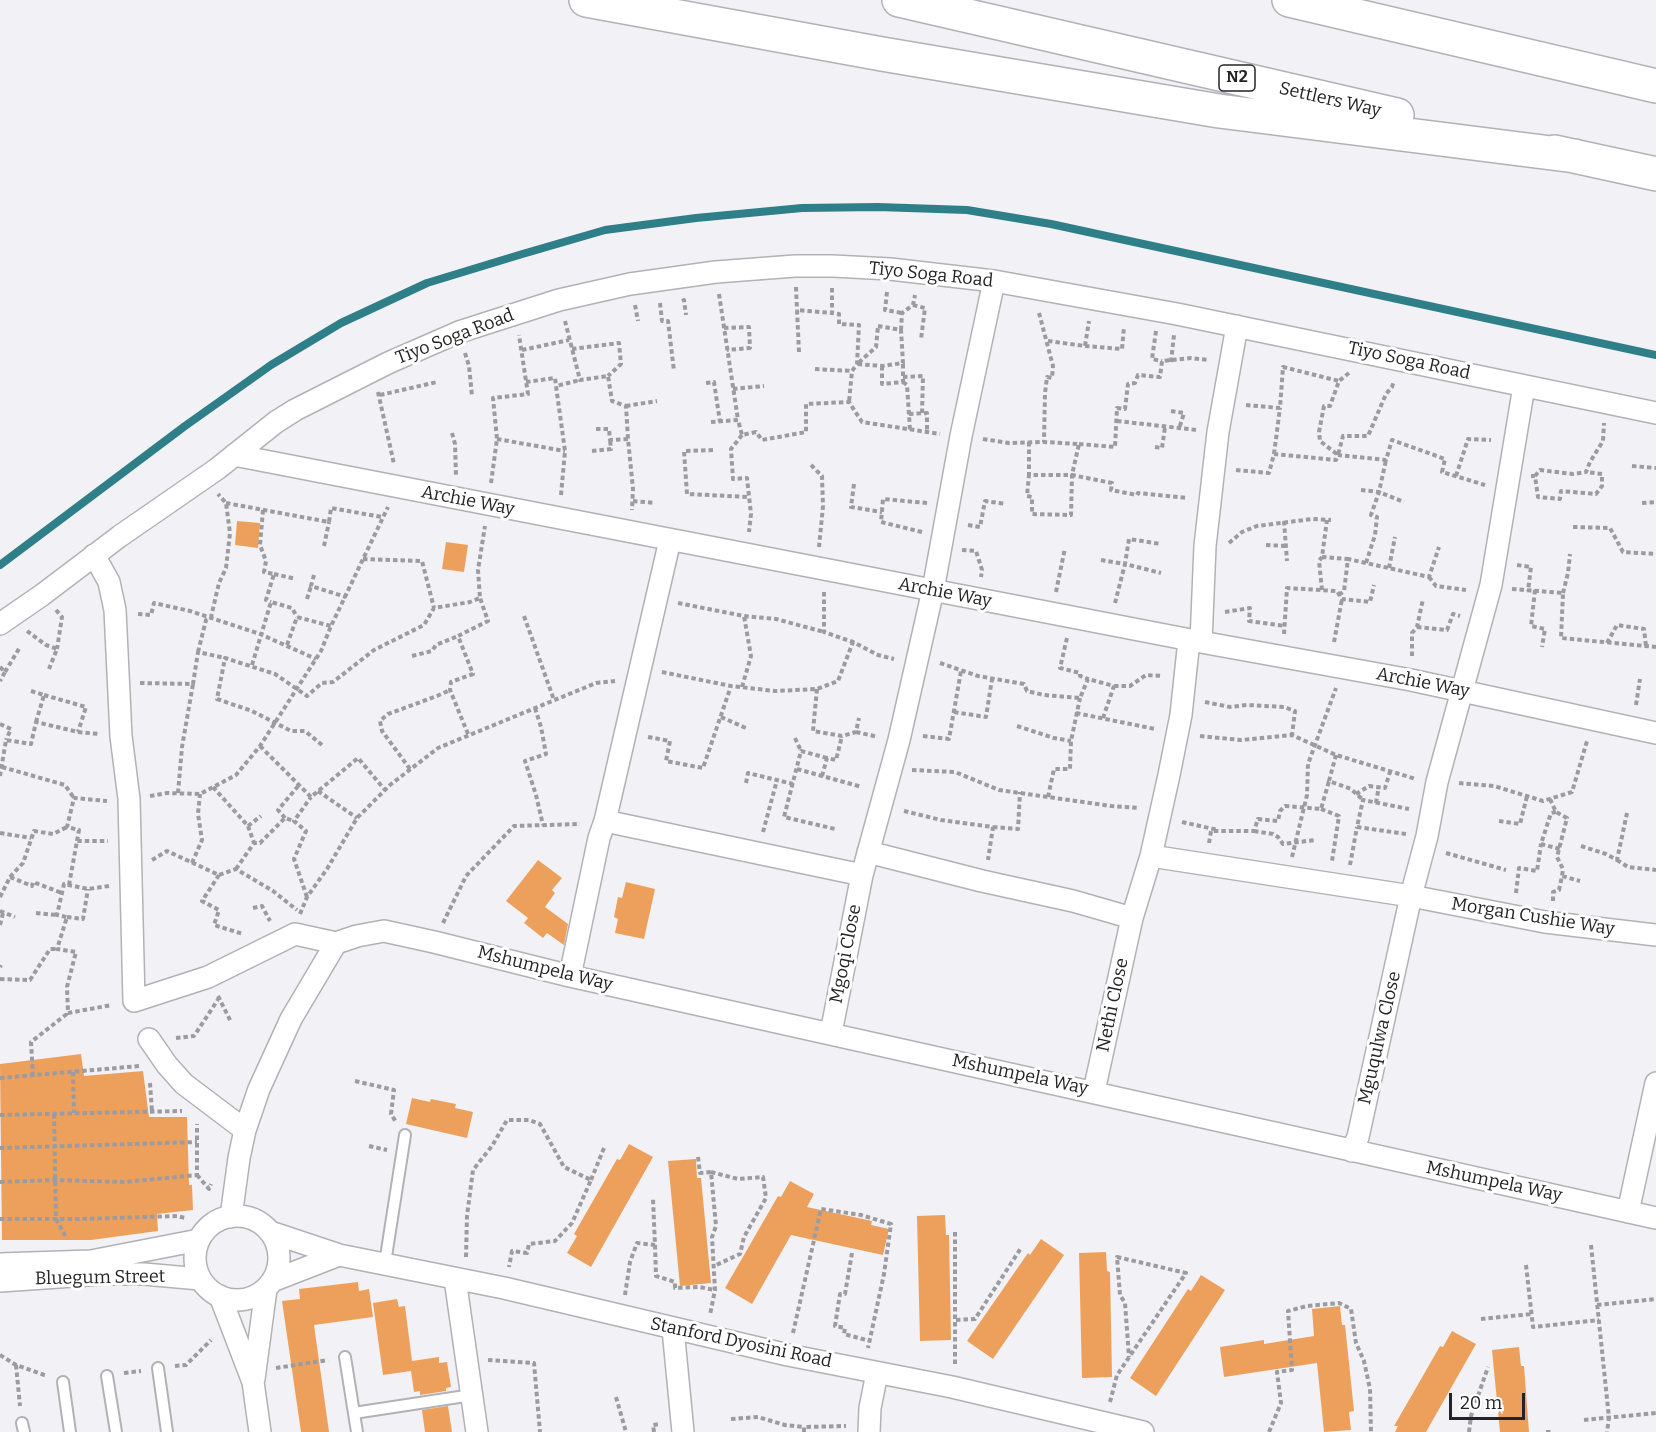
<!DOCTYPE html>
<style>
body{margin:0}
#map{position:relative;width:1656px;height:1432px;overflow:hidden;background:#f1f1f6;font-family:Bitter,serif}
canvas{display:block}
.scale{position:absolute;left:1449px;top:1393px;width:76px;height:27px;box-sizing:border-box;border:3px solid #242426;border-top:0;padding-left:8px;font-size:18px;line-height:21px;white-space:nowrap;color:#242426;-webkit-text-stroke:4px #fff;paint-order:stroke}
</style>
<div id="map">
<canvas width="1656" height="1432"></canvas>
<div class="scale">20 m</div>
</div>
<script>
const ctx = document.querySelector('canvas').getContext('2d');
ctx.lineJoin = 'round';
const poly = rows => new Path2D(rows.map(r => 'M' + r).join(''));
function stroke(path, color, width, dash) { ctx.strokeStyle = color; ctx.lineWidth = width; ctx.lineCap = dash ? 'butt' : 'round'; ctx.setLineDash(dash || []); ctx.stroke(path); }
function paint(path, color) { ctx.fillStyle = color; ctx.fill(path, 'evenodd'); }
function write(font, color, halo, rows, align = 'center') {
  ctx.font = font + ' Bitter,serif'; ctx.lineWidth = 6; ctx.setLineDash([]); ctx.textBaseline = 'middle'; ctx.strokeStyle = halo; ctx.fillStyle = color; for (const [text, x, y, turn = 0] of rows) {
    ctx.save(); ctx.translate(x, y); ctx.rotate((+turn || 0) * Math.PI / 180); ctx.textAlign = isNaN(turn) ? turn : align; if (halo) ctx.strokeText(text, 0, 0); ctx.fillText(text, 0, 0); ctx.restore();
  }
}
stroke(poly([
 [0,565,185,426,271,365,341,323,427,283,519,255,605,230,696,218,802,208,878,207,967,210,1051,224,1656,355]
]), '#2f7f89', 8);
paint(poly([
 [237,521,260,523,258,548,235,545],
 [446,542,468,545,464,572,442,569],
 [538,860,562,878,552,890,555,893,545,907,568,924,564,945,547,933,543,938,524,923,528,918,506,901],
 [626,882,655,889,644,939,615,933,618,919,614,917,618,897,622,898],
 [81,1054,84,1076,143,1071,149,1117,187,1117,189,1185,192,1185,193,1210,157,1214,158,1231,91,1240,2,1240,0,1064],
 [412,1098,430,1102,431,1099,456,1104,455,1108,473,1112,467,1138,406,1124],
 [629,1144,653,1157,591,1267,567,1253,577,1236,574,1234,617,1159,620,1160],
 [696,1159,697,1178,701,1178,711,1283,680,1286,668,1161],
 [790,1181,814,1194,807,1207,872,1221,871,1225,889,1229,883,1255,791,1235,752,1304,725,1288,778,1196,781,1197],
 [945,1215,946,1235,949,1235,951,1340,920,1341,917,1216],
 [1041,1239,1064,1255,993,1359,967,1341,1028,1253,1030,1255],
 [1106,1252,1107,1271,1110,1272,1112,1377,1082,1378,1079,1253],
 [1201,1275,1225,1290,1156,1396,1130,1378,1188,1289,1191,1291],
 [358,1282,359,1291,369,1289,373,1317,314,1325,329,1432,301,1432,282,1301,300,1299,299,1289],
 [397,1299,399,1307,405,1306,412,1361,439,1357,439,1363,447,1362,451,1387,446,1388,446,1391,420,1395,420,1391,414,1392,411,1371,383,1375,373,1303],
 [1340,1306,1342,1325,1345,1325,1354,1411,1349,1412,1351,1430,1324,1432,1317,1363,1224,1377,1220,1347,1264,1340,1264,1344,1314,1336,1312,1309],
 [1452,1331,1476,1344,1426,1432,1395,1432,1398,1426,1394,1426,1420,1381,1440,1346,1443,1347],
 [1519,1347,1521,1366,1524,1366,1529,1432,1500,1432,1492,1350],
 [448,1406,452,1432,425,1432,422,1410]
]), '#eda05b');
const service = poly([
 [385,1263,405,1135],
 [345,1357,357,1432],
 [158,1368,167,1432],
 [107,1376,116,1432],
 [63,1382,70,1432],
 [354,1413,472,1395],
 [22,1423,24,1432]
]);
const minor = poly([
 [234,455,1201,642,1411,680,1656,733],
 [94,555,109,582,115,610,121,736,129,799,134,1001,208,977,295,934,336,943],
 [0,624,42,595,120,536,217,469,276,422,295,410,388,363,459,332,559,300,630,284,716,272,795,266,833,266,890,269,994,281,1177,314,1656,413],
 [1201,642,1205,546,1218,432,1237,326],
 [605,821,862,875],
 [868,852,982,881,1073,901,1132,918],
 [1151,856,1411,896,1545,922,1656,935],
 [570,976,599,838,605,821,670,540],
 [831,1033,862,875,899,740,933,590,961,436,994,281],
 [149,1039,167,1065,184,1084,245,1130],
 [1094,1091,1132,918,1151,856,1169,775,1181,715,1189,640],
 [1352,1151,1358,1137,1411,896,1427,836,1437,782,1491,585,1524,386],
 [1628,1212,1656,1083],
 '195 1258a42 42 0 1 1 84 0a42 42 0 1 1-84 0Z',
 [231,1217,239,1158,245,1130,259,1089,291,1019,336,943,357,936,384,931,434,942,570,976,1656,1218],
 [270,1232,339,1255,504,1288,788,1355,952,1387,1143,1432],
 [0,1264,91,1261,199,1240],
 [455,1279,477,1432],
 [0,1281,103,1274,144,1274,200,1279],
 [272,1281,339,1255],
 [220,1296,253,1382,260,1432],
 [673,1329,683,1432],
 [254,1379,266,1289],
 [869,1432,870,1408,877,1373]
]);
const motorway = poly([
 [586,0,882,54,1219,111,1575,156],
 [899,0,1397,115],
 [1289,0,1656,86],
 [1555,152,1656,174]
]);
stroke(service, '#b2b1b6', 14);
stroke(minor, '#b2b1b6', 24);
stroke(motorway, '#b2b1b6', 36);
stroke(poly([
 [796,287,797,310],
 [832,288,832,313,839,314,839,324,859,325,857,364,852,371,849,402],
 [887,292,885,310,902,313],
 [719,294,738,420],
 [682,301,684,300,686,315],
 [660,303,662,321,668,321,674,371],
 [635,305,638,321],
 [913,305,925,308,921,339],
 [1039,313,1053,366,1052,378,1047,377,1045,393,1044,442],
 [565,321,580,380,608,376,612,401,626,406,628,439],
 [878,326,901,330,903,363,882,366,857,364,876,347,878,326],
 [724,328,749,327,750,348,727,350],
 [901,330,902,313,913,305,915,295],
 [1156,331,1152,359,1162,361],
 [1048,341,1085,346,1089,321],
 [1085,346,1122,349,1124,327],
 [572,349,619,343,621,364,608,376],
 [522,350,569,340],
 [799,352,797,310,832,313],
 [465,353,469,366,472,396],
 [1171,362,1174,335],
 [882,366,882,384,903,382,903,363],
 [815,369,852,371],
 [1349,373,1339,381,1330,406,1324,406,1319,432,1320,441,1338,455,1343,436,1368,436,1386,394,1392,387,1394,381],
 [903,377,923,376,922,413],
 [526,382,555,378,556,386],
 [903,382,907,385,910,430],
 [706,383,714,382,720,422],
 [733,389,764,386],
 [378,392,394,464],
 [380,395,437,382],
 [1246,405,1280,408,1283,367,1339,381],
 [626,406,657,401],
 [1171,411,1184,413,1179,429],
 [909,414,927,413,927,432],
 [1117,421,1197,430],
 [711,422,738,420,742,435,756,432,762,440,806,432,806,404,849,402,862,422,940,434],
 [596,429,609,429,610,440,628,439,633,489,632,510],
 [452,433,455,444,456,476],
 [742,435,731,449,733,479,747,478,751,514,749,532],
 [497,439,565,451],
 [983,439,1009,443,1044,442,1079,444,1072,475,1112,483,1111,490,1137,495,1138,493,1188,498],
 [1029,442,1029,475,1072,475,1071,515,1032,514,1032,497,1027,496,1029,475],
 [1079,444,1115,447,1117,408,1125,409,1128,384,1135,383,1138,375,1160,377,1162,361,1191,358,1209,360],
 [1155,447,1162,448,1165,427],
 [713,450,684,451,687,494,749,497],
 [592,451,611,449,610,440],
 [1274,454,1280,408],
 [811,465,822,476,823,506,819,547],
 [1632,466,1656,468],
 [1236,470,1269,473,1274,454,1336,460,1338,455,1386,460,1392,440,1445,459,1442,472,1485,485],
 [1456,476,1468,439,1491,440],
 [1531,476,1535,476,1538,497,1560,499,1561,491,1596,494,1602,486,1602,474,1586,472],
 [1535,476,1540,470,1573,474,1586,472,1590,462,1603,441,1604,423],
 [491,483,497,439,493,398,528,394,519,335],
 [854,484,851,507,882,512],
 [1361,490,1379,492,1386,460],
 [561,495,565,451,556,386,580,380],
 [633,501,655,503],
 [226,503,329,522,331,508,382,517],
 [1642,503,1656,502],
 [263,510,260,545,266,561,264,572,274,574,266,600,271,602],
 [1284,521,1287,561],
 [968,525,980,527,985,501,1006,504],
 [1573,527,1610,528,1623,552,1656,554],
 [922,532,881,522,883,499,927,503],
 [1229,543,1242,532,1257,526,1312,519,1331,520],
 [1266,545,1286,546],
 [324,546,329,522],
 [962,550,976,551,982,570,981,577],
 [1322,557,1348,559],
 [363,559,422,561,434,608],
 [1101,560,1125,564,1129,539,1161,544],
 [1366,563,1375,535,1377,517,1371,515,1379,492,1404,502],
 [1517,565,1531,567,1528,591],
 [1389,568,1395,537],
 [274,574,296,579],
 [314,575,311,586,346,597],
 [1429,577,1436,586,1466,590],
 [1512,589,1563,593,1561,638,1656,647],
 [1322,590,1319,561,1322,557,1327,520],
 [1535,590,1531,626,1545,629,1542,647],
 [824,592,824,632,853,642,878,655,894,659],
 [1056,592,1065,548],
 [1563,593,1568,573,1570,554],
 [1339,595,1344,591,1348,559,1429,577,1439,547],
 [307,599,311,586],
 [678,603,744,616,776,619,824,632],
 [1115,603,1125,564,1161,573],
 [56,610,62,617,57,649],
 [1225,612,1250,608,1249,621,1285,626],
 [138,614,151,615,154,603,190,611,260,634,316,659],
 [524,616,554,700],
 [1417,627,1447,630,1453,614,1460,616],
 [27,631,46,645,57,649,49,669],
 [1284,634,1287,588,1337,591,1342,599,1370,602,1374,585],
 [1067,638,1060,668,1080,673,1080,676,1088,679],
 [1334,642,1342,599],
 [1607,643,1617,625,1644,629,1646,646],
 [287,645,297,617,331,626],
 [198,652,206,620,211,617,219,583,226,568,230,533,226,503,218,494],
 [412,656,432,651,436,645,458,636],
 [1412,656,1412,633,1417,627,1423,599],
 [940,663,978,676,1024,684,1027,691,1044,695,1080,698,1088,679,1114,686,1103,718],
 [252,665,271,602,292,608,297,617],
 [0,667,5,672,0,681],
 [5,672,20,647],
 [662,672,731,686,775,691,817,689,838,681,853,642],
 [140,683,193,684,198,652,225,658],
 [1114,686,1130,686,1146,675,1163,676],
 [742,687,751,656,744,616],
 [817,689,813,731,842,736,856,732,859,718],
 [31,691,44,695,36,722],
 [44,695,86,707,78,732],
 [1205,702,1230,707,1247,705,1284,707,1295,711,1292,735],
 [1636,705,1640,679],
 [535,708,541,727,546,754,525,761,536,795,543,825],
 [954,712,986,717,992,679],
 [1076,713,1155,729],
 [721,717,748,729],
 [0,724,11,729,6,740],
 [1017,726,1054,738,1071,741],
 [856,732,878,737],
 [468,734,450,690,451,682,473,674,458,636,488,621,480,598],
 [923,736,949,739,961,671],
 [1200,736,1241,740,1292,735,1336,755,1416,779],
 [648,737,670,741,666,761,703,768,731,686],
 [795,738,801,751],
 [322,745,305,731,291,731,252,711,217,699,225,658,275,674,307,696,322,683,333,682,374,650,424,625,434,608,470,602,480,598,478,570,485,526],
 [260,746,311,797,358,758,385,790],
 [1336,755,1329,781,1351,789,1363,800],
 [827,758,801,751,784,817,835,829],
 [2,767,65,785,74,798],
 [410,769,382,731,380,721,388,714,437,696,450,690],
 [797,769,862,787],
 [912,770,955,772,999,790,1111,806,1139,808],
 [0,776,6,740,31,744,36,722,78,732,99,734],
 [822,776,827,758,836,760,842,736],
 [746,783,748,773,793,784],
 [1459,783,1494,786,1543,801,1572,792,1587,741],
 [213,787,248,826,254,843],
 [318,791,357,818],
 [178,793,182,747,193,684],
 [1356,794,1369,786,1385,788,1390,772],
 [150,796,167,793,200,794,236,775,260,746,321,651,331,626,388,507],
 [1048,797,1054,769,1070,769,1071,741,1080,698],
 [1550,799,1556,812,1567,818,1557,857,1563,869,1562,876],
 [1376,803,1379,786],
 [1321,809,1339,816,1332,861],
 [904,811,941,820,993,827,988,860],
 [1556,812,1551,813,1541,844,1560,849],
 [285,818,278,810,299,785],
 [1499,821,1520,824,1527,796],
 [1182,822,1218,830],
 [248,826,261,816],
 [993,827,1018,829,1020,792],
 [1254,831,1273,834,1278,837,1283,844,1315,840],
 [763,832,777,780],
 [0,833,31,838],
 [1406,834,1357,827,1363,800,1409,809],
 [77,841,79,830,67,827,74,798,107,801],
 [1209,843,1211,831,1254,831,1258,819,1278,821,1280,811,1285,806,1321,809,1329,781],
 [1581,846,1606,854,1617,860,1627,813],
 [1446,853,1506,870],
 [1292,857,1307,795,1308,764,1336,688],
 [152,860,167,851,219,875,236,869,273,891,297,910],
 [1617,860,1628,867,1656,870],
 [192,863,202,840,198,814,200,794],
 [1350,865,1357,827],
 [236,869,254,843,260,843,285,818,294,821],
 [219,875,202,901,219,910,214,925,243,934],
 [10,877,23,863,34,831,53,834,67,827],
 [69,885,77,841,108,841],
 [109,886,88,889,64,884,57,915,67,917,57,949,76,952,67,987,68,1013,112,1005],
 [1516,893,1519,868,1537,871,1541,844],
 [0,897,10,877,32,886,33,882,62,893],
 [307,897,294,859,306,831,294,821,311,797],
 [1553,901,1553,892,1559,890,1562,876,1580,881],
 [253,908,262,906,270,921],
 [0,911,15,917],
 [36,913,57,915],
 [300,914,307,897,327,869,357,818,390,785,438,748,596,683,615,681],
 [67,917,83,919,88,889],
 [443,923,466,876,514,826,580,824],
 [0,925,3,913],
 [0,967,1,965],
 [0,979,30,980,50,949,57,949],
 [218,996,231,1022],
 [176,1038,194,1036,219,998],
 [73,1072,74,1113],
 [33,1076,31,1042,68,1013],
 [0,1078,140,1066],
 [355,1081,394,1090,391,1114,396,1122],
 [150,1083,152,1112],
 [54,1114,56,1219,67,1239],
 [0,1115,182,1111],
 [369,1146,387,1150],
 [0,1148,197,1142],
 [698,1157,700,1173,711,1172,716,1226,712,1237,715,1290,710,1315],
 [711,1172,738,1179,763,1177,766,1198,744,1237,740,1254,714,1266],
 [197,1175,209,1189,211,1184],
 [591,1180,604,1148],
 [0,1182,55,1180,125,1182,197,1175,197,1124],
 [0,1219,82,1219,177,1216,185,1218],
 [955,1232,955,1366],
 [655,1245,656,1276,675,1282,675,1288,699,1287,715,1290],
 [1591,1245,1609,1418,1607,1432],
 [852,1253,845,1294,840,1294,835,1326,845,1328,844,1334,870,1341],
 [466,1257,467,1216,473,1170,492,1146,507,1120,529,1120,540,1124,564,1167,591,1180,572,1223,555,1241,529,1244,527,1253,512,1251,509,1267],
 [1526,1265,1533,1327,1599,1320],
 [625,1295,630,1262,637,1243,655,1245,653,1199],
 [1597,1305,1656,1299],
 [1481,1319,1532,1314],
 [956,1320,975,1319,1021,1248],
 [793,1333,821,1209,861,1215,891,1224,884,1274,868,1348],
 [0,1355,16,1365,47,1376],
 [488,1360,534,1363,540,1432],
 [16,1365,20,1406],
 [175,1366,186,1365,211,1340],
 [276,1368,328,1360],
 [124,1373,141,1371],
 [616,1397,626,1432],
 [1110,1402,1117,1375,1186,1273,1117,1257,1120,1295,1125,1303,1129,1357],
 [731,1419,758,1417,785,1425,804,1427],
 [1584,1420,1656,1413],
 [654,1432,653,1425,660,1424],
 [804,1432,804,1427,846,1426],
 [1269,1432,1281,1403,1277,1372,1292,1370,1288,1311,1307,1306,1339,1303,1351,1309,1356,1343,1364,1361,1370,1389,1371,1432],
 [1469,1432,1471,1416,1488,1367],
 [1546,1432,1551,1432]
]), '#9c9ca0', 4, [4.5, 3]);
stroke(service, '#fff', 10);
stroke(minor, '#fff', 21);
stroke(motorway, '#fff', 33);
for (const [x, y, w] of [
 [1237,78,36]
]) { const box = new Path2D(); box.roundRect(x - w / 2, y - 13, w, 26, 4.5); ctx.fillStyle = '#fff'; ctx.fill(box); stroke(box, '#242426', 1.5); }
write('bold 16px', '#242426', null, [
 ["N2",1237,78]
]);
write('18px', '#242426', '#fff', [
 ["Settlers Way",1330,100,13],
 ["Tiyo Soga Road",931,275,6],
 ["Tiyo Soga Road",455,337,-21],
 ["Tiyo Soga Road",1409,361,12],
 ["Archie Way",468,501,11],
 ["Archie Way",945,593,11],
 ["Archie Way",1423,683,11],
 ["Morgan Cushie Way",1533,917,9],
 ["Mgoqi Close",846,954,-79],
 ["Mshumpela Way",545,969,14],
 ["Nethi Close",1113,1005,-78],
 ["Mguqulwa Close",1380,1038,-77],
 ["Mshumpela Way",1020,1075,12],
 ["Mshumpela Way",1494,1182,12],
 ["Bluegum Street",100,1278,-1],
 ["Stanford Dyosini Road",741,1343,12]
]);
</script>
